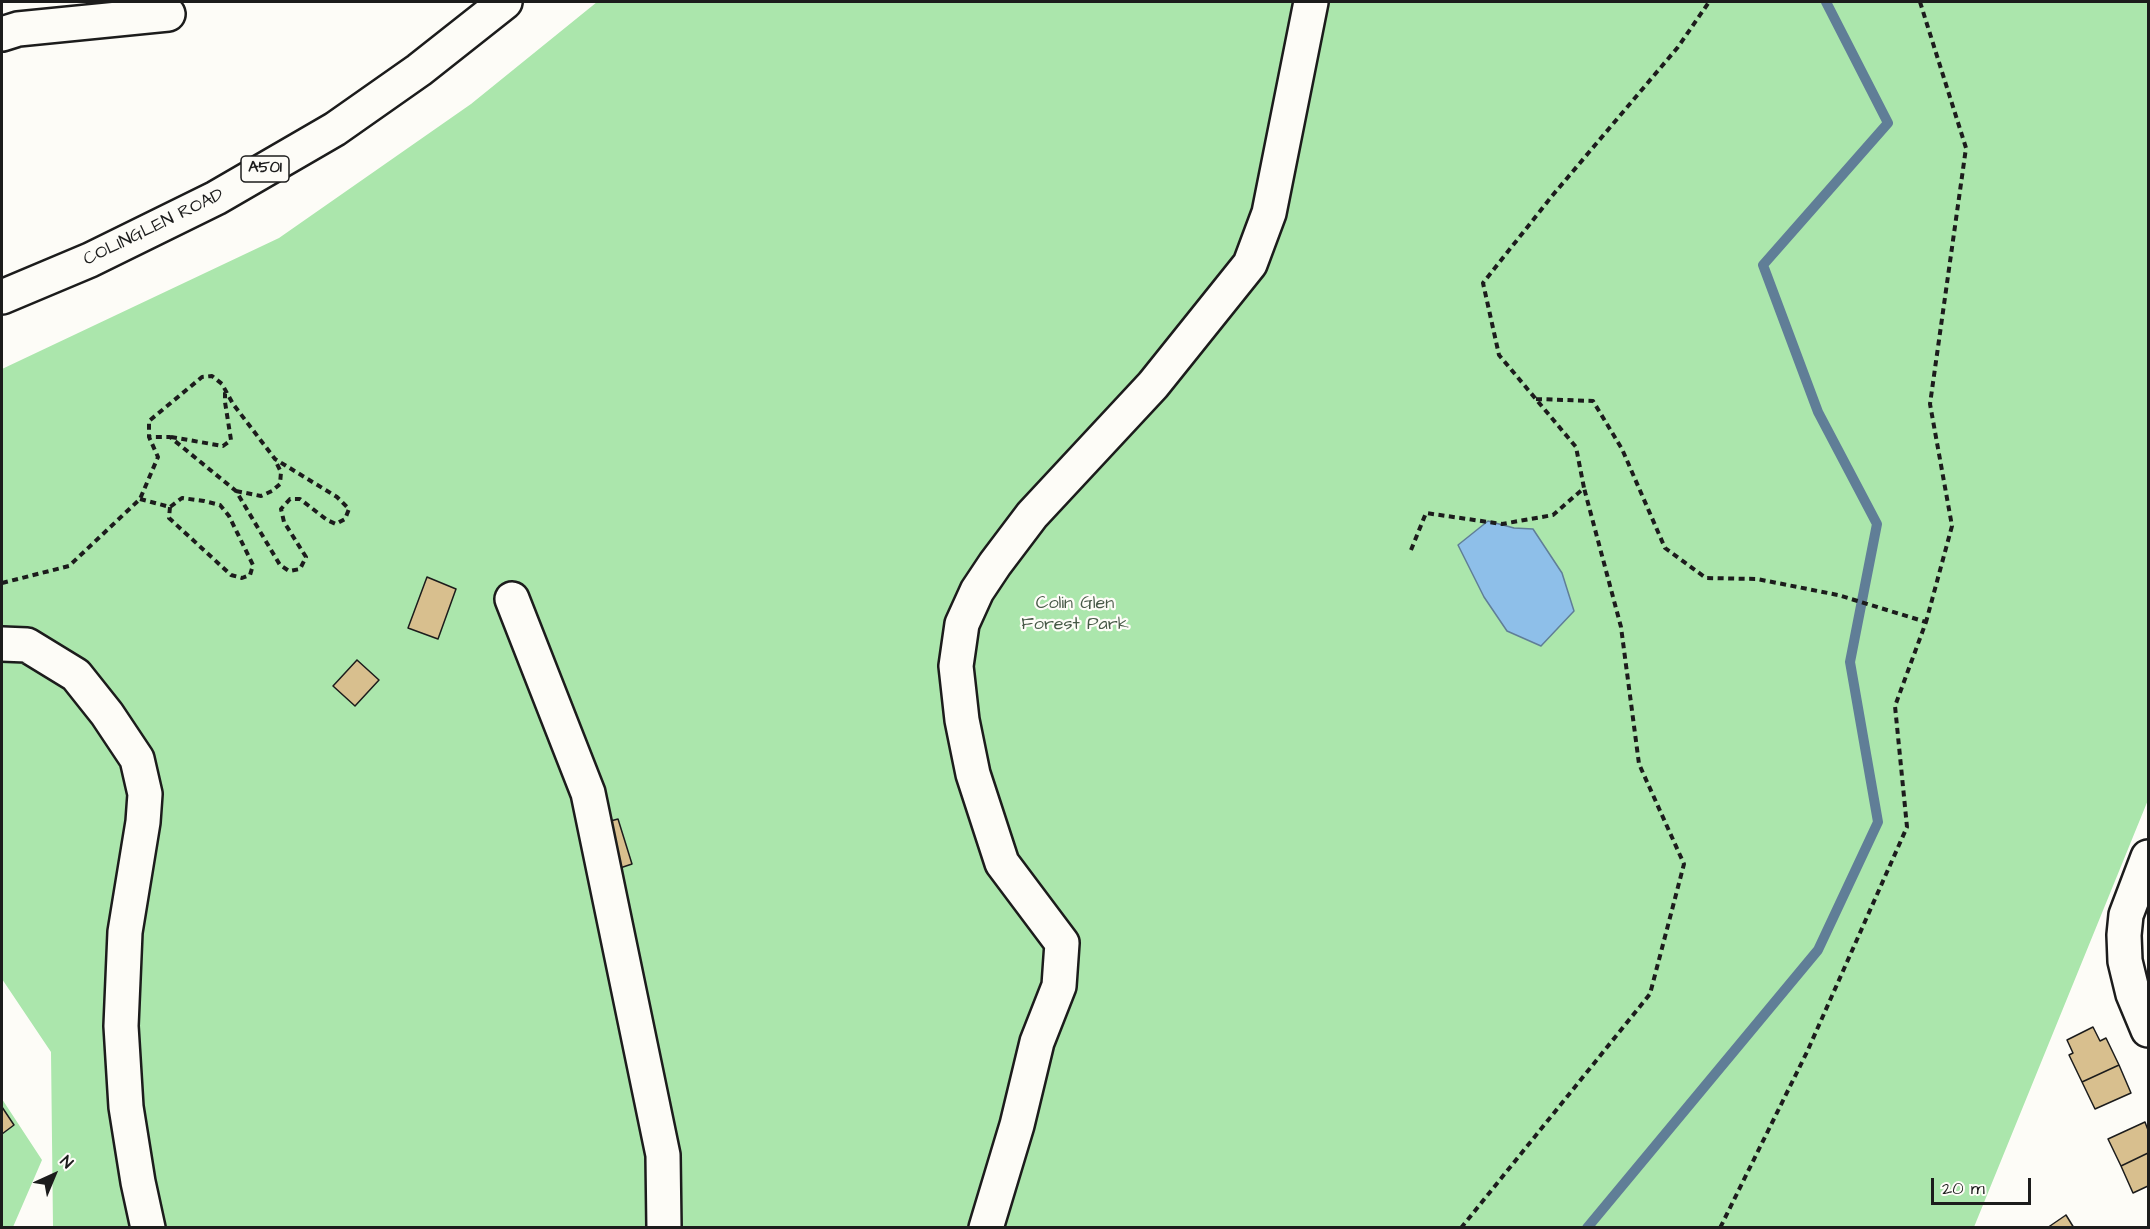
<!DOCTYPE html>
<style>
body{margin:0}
#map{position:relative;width:2150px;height:1229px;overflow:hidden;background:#fdfcf7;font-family:"Architects Daughter",sans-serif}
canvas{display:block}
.frame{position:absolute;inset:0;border:3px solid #1c1c1c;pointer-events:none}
.north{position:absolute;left:24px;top:1145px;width:60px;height:60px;-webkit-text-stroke:4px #fdfcf7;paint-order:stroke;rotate:44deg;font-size:16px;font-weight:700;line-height:24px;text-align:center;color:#1c1c1c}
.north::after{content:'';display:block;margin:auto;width:21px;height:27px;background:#1c1c1c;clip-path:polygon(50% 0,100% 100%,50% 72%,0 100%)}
.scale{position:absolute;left:1931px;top:1178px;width:100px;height:27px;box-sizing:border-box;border:3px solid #1c1c1c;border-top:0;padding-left:8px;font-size:18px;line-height:21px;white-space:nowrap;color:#1c1c1c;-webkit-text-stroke:4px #fdfcf7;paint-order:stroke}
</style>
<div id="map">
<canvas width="2150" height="1229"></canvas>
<div class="frame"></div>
<div class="north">N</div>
<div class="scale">20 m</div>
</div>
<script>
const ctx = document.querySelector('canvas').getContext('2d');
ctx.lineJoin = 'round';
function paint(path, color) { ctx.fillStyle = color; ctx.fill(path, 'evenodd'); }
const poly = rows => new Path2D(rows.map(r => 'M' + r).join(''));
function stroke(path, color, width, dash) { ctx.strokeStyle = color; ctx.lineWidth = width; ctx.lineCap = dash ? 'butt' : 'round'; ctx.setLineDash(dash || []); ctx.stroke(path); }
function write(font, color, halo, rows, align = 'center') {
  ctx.font = font + ' "Architects Daughter",sans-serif'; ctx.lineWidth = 4.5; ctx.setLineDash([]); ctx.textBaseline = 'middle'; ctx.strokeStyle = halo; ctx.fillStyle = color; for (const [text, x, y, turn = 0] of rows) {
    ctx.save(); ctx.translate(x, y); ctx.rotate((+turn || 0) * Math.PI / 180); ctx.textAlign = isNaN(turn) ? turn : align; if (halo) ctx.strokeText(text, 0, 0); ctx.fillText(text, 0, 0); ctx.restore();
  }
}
paint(poly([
 [597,2,2148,2,2148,800,1974,1227,53,1227,51,1052,2,979,2,369,279,238,471,104],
 [2,1099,42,1160,13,1227,2,1227]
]), '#abe6ac');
const water = poly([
 [1488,521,1514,528,1533,529,1562,573,1574,611,1541,646,1507,631,1484,597,1458,545,1488,521]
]);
paint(water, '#8ebfe9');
stroke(water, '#607e97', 1.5);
stroke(poly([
 [1587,1228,1818,950,1878,822,1850,662,1877,524,1818,412,1763,265,1888,123,1826,2]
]), '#607e97', 10);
const building = poly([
 [427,577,456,589,438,639,408,628,427,577],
 [357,660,379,680,355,706,333,686,357,660],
 [618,819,632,864,617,869,603,823,618,819],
 [2093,1027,2100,1041,2106,1038,2119,1065,2082,1082,2069,1055,2073,1053,2067,1040,2093,1027],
 [2119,1065,2131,1093,2095,1109,2082,1082,2119,1065],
 [2,1107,14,1125,2,1134,2,1107],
 [2145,1122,2148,1130,2148,1153,2121,1166,2108,1139,2145,1122],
 [2148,1153,2148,1186,2133,1193,2121,1166,2148,1153],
 [2066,1215,2074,1228,2047,1228,2066,1215]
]);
paint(building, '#d8bf8e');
stroke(building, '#1c1c1c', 1.5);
const minor = poly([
 [2,34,18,29,168,14],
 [512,599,588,793,663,1155,664,1228],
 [2,644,27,645,76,675,107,714,137,759,145,794,143,822,125,932,121,1026,126,1107,138,1182,148,1228],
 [2148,857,2126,915,2124,935,2125,961,2133,994,2148,1030],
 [986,1228,1017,1125,1037,1042,1059,986,1062,943,1002,863,973,774,962,720,956,666,962,624,977,591,995,564,1032,515,1153,385,1250,264,1269,213,1311,2]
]);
const major = poly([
 [2,297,90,260,216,198,335,129,419,70,505,2]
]);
stroke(minor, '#1c1c1c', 38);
stroke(major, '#1c1c1c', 38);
stroke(poly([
 [1920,2,1966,148,1930,404,1952,526,1926,622],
 [1536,399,1593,401,1622,449,1665,548,1706,578,1757,579,1838,595,1926,622,1895,706,1907,827,1807,1052,1720,1228],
 [171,437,223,446,231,440,225,402,225,391],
 [236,491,261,496,272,491,280,484,281,472,275,460],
 [140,499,170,507,182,498,204,501,220,505,229,516,253,565,250,575,242,578,231,575,169,518,170,507],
 [1411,550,1426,513,1502,524,1553,515,1584,488,1576,447,1499,355,1483,283,1552,196,1678,47,1709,2],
 [2,583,69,566,140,499,158,457,149,437,149,421,202,377,212,376,222,384,233,404,275,459,337,497,349,509,345,519,336,524,327,520,300,499,290,499,281,509,284,522,306,557,300,569,289,571,280,565,236,491,170,437,149,437],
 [1461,1228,1650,994,1684,864,1639,764,1621,627,1584,488]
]), '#1c1c1c', 4, [6, 4.5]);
stroke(minor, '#fdfcf7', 33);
stroke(major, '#fdfcf7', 33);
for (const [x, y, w] of [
 [265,169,48]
]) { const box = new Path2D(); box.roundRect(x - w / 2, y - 13, w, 26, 4.5); ctx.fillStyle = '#fdfcf7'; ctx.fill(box); stroke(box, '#1c1c1c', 1.5); }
write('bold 16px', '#1c1c1c', null, [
 ["A501",265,169]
]);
write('18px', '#1c1c1c', '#fdfcf7', [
 ["COLINGLEN ROAD",154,228,-26]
]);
write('18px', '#475947', '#fdfcf7', [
 ["Colin Glen",1075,604],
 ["Forest Park",1075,625]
]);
</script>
